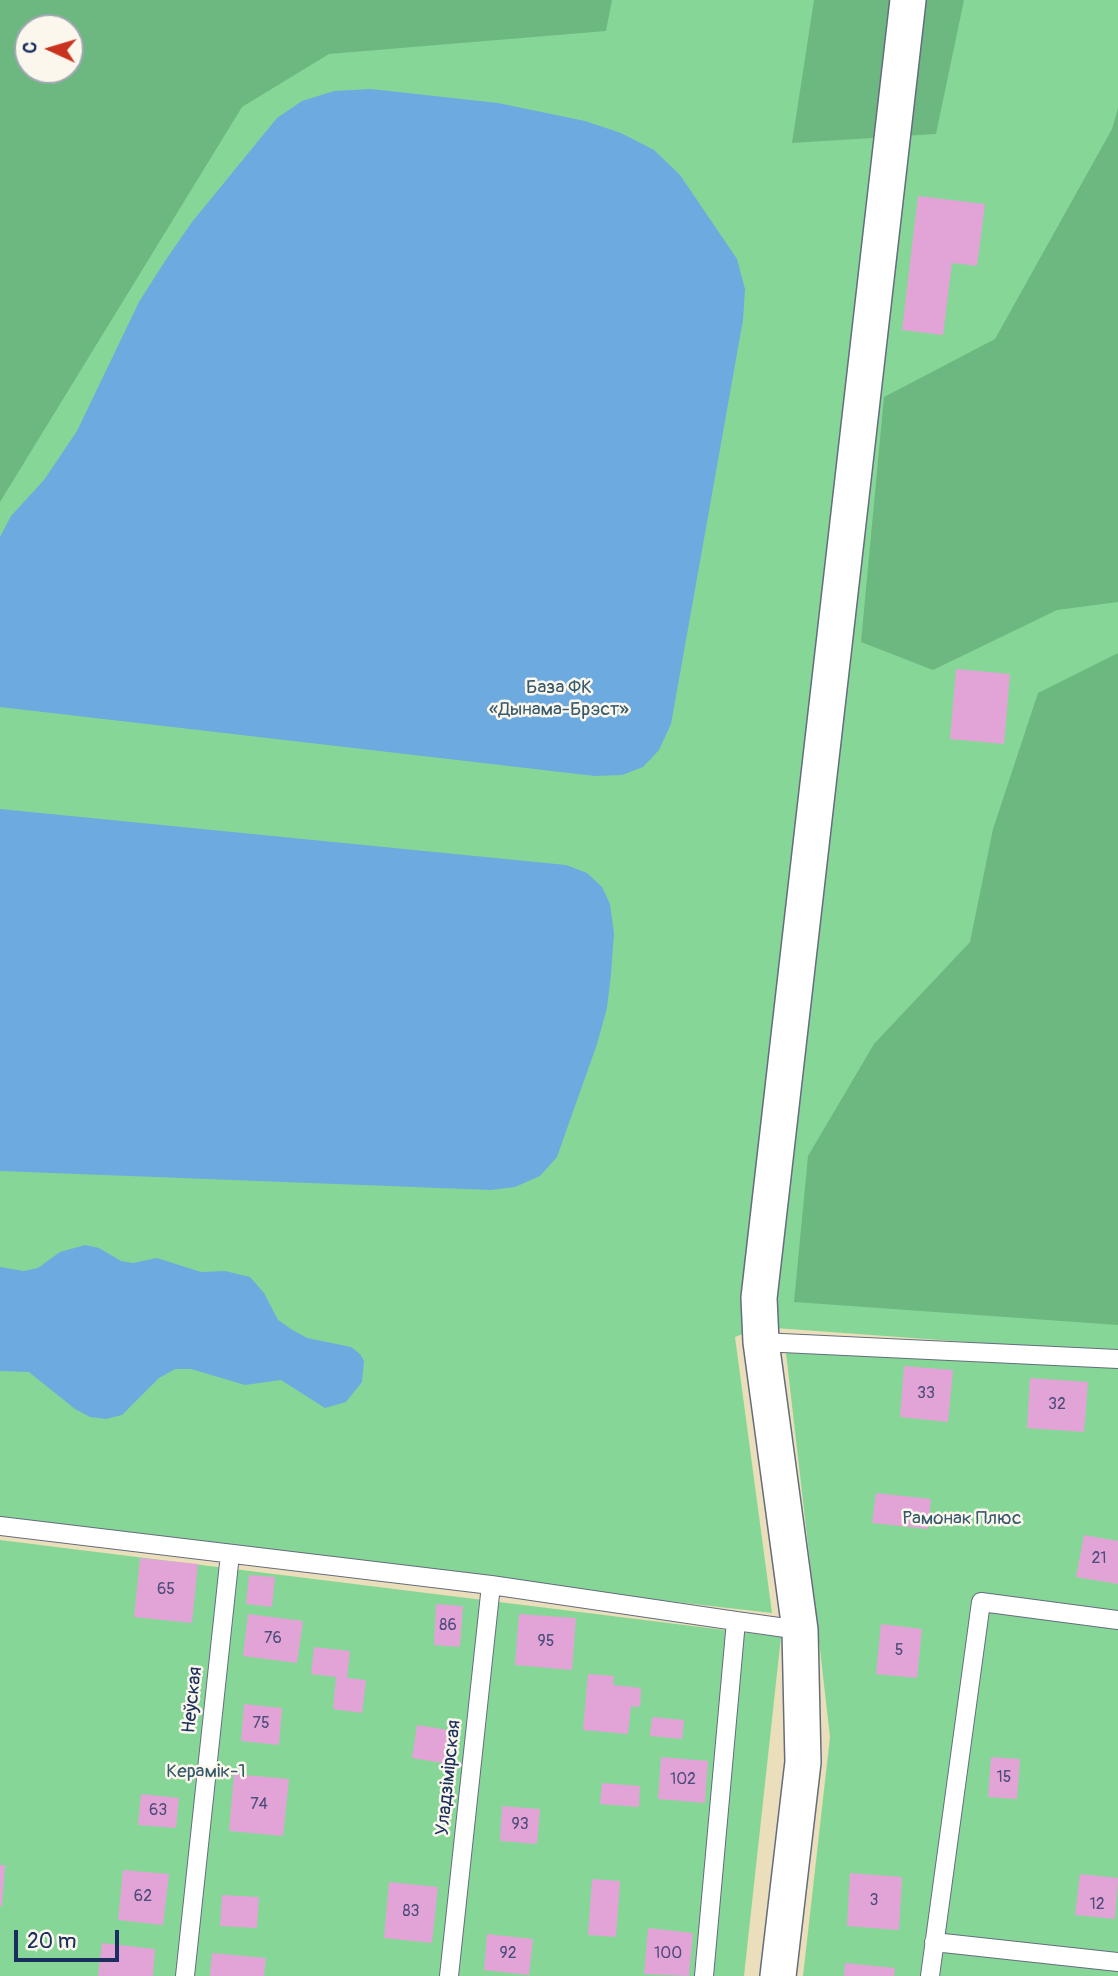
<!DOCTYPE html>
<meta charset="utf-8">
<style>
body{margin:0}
#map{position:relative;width:1118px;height:1976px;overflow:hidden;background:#ebdeba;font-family:Pangolin,sans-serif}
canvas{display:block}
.north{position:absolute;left:14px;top:14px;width:70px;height:70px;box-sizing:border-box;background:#fbf7ec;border:2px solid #a1a7b3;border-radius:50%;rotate:274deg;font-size:19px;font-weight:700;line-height:28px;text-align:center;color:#1b2f5e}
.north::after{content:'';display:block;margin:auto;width:24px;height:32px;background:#c8321e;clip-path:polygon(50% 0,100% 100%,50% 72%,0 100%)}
.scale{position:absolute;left:14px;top:1930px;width:105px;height:32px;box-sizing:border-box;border:4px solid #1b2f5e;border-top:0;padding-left:9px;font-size:21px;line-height:24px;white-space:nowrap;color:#1b2f5e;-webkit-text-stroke:5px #fbf7ec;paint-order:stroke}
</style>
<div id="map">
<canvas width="1118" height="1976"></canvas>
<div class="north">С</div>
<div class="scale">20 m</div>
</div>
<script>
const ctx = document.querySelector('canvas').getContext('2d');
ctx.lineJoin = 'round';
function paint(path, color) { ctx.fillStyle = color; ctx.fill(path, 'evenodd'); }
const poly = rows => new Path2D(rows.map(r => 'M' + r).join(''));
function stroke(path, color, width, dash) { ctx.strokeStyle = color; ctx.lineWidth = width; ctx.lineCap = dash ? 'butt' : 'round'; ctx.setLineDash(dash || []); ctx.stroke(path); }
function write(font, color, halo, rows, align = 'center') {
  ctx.font = font + ' Pangolin,sans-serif'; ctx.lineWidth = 5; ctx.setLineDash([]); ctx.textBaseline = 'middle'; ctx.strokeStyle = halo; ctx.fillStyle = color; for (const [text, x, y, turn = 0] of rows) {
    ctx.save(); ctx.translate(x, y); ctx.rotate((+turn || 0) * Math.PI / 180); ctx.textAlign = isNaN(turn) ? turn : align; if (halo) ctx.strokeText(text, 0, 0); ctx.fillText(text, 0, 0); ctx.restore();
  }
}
paint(poly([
 [0,0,1118,0,1118,1353,761,1327,735,1337,772,1613,0,1525],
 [28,28,70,28,70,70,28,70],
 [786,1353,1118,1364,1118,1976,803,1976,830,1737],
 [0,1540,781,1637,744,1976,0,1976]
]), '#86d797');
paint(poly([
 [0,0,612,0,606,31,329,54,242,107,0,502],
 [28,28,70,28,70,70,28,70],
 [814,0,964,0,936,134,792,143],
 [1118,108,1118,602,1057,610,933,670,861,642,884,397,995,339,1112,129],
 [1118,653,1118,1325,794,1302,808,1156,874,1044,970,942,993,829,1038,693]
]), '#6cb880');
paint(poly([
 [371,89,498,103,585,121,621,133,654,150,680,175,737,259,745,289,743,320,671,724,659,750,643,767,622,775,595,776,0,707,0,537,11,516,44,480,77,431,139,302,165,261,192,222,277,118,302,101,334,91],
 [0,809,566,865,587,873,602,887,610,904,614,933,611,974,607,1008,597,1044,557,1157,540,1176,515,1187,491,1190,0,1171],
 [85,1245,99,1248,121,1261,133,1263,157,1258,201,1272,225,1271,250,1277,264,1293,278,1320,291,1329,307,1338,351,1347,360,1354,364,1361,362,1382,346,1402,325,1408,281,1380,245,1385,191,1369,175,1369,159,1378,122,1415,106,1419,90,1417,75,1409,29,1372,0,1371,0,1267,24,1271,38,1268,60,1252]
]), '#6daadf');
paint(poly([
 [918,196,985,204,977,266,952,263,943,335,902,330],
 [956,669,1010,674,1004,744,950,739],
 [904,1366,953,1370,948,1422,900,1417],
 [1030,1378,1088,1382,1084,1432,1027,1428],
 [876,1493,931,1499,928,1529,872,1523],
 [1084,1535,1118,1541,1118,1584,1076,1577],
 [140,1558,198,1564,192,1623,134,1617],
 [249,1575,275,1577,272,1607,246,1604],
 [436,1604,463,1606,460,1647,434,1645],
 [248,1614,303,1621,297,1663,243,1656],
 [519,1614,576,1618,572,1670,515,1665],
 [881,1624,922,1629,917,1678,876,1674],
 [314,1647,350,1651,347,1678,366,1680,362,1713,333,1709,336,1677,311,1674],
 [588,1674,614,1676,613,1685,641,1688,640,1707,631,1706,628,1734,583,1730],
 [244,1704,282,1708,279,1745,241,1741],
 [652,1717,684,1720,682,1739,650,1736],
 [417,1725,455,1731,449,1764,412,1758],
 [661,1757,708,1761,705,1803,658,1799],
 [991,1757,1020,1759,1017,1799,988,1797],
 [234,1774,289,1779,283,1836,229,1831],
 [602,1783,640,1786,639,1807,600,1804],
 [141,1794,179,1798,176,1828,138,1825],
 [502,1806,540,1809,537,1844,500,1841],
 [0,1865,5,1865,2,1906,0,1906],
 [123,1870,169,1874,163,1925,118,1920],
 [850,1873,902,1877,899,1930,847,1926],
 [1080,1874,1118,1878,1115,1919,1075,1915],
 [592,1879,620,1881,616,1937,588,1935],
 [389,1882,438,1887,432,1943,384,1938],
 [222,1895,259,1897,257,1928,220,1926],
 [648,1928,693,1933,689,1976,644,1974],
 [487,1934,533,1939,529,1975,484,1970],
 [102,1943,155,1949,153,1976,98,1976],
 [212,1953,266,1958,264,1976,210,1976],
 [845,1963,895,1968,894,1976,844,1976]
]), '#e2a4d6');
const lane = poly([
 [761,1342,1118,1359],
 [0,1526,491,1585,736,1621,704,1976],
 [736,1621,800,1630],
 [934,1942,1118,1962],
 [185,1976,230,1554],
 [449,1976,491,1585],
 [930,1976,981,1602,1118,1620]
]);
const street = poly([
 [778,1976,803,1762,800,1630,761,1342,759,1298,908,0]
]);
stroke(lane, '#646c7e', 20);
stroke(street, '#646c7e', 38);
stroke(lane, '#fff', 18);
stroke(street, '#fff', 35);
write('16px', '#4d4c7c', null, [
 ["33",926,1394],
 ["32",1057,1405],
 ["21",1099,1559],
 ["65",166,1590],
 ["86",448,1626],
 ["76",273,1639],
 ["95",546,1642],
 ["5",899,1651],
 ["75",261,1724],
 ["15",1004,1778],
 ["102",683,1780],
 ["74",259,1805],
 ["63",158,1811],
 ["93",520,1825],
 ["62",143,1897],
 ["3",874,1901],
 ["12",1097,1905],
 ["83",411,1912],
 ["92",508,1954],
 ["100",668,1954]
]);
write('19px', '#36596c', '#fbf7ec', [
 ["База ФК",559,688],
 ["«Дынама-Брэст»",559,710],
 ["Рамонак Плюс",962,1519],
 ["Керамік-1",206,1772]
]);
write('19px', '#1b2f5e', '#fbf7ec', [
 ["Неўская",193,1700,-84],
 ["Уладзімірская",449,1778,-84]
]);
</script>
